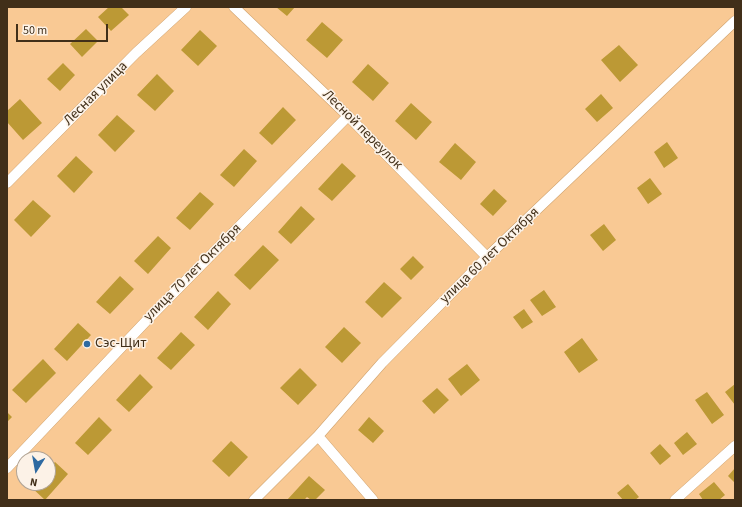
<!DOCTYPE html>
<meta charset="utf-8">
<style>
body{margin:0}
#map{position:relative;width:742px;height:507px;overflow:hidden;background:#f9c994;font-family:"Source Sans 3",sans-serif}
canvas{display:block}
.frame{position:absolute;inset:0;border:8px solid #412f19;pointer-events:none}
.north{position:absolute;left:16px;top:451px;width:40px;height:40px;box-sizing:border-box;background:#fcf2e7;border:1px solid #b1a495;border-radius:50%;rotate:191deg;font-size:11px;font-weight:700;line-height:16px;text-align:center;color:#412f19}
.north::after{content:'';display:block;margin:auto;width:14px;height:18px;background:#2e6aa1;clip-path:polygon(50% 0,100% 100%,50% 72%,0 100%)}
.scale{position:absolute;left:16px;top:24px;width:92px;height:18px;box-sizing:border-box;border:2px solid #412f19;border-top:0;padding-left:5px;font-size:12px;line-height:14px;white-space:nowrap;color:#412f19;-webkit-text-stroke:3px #fcf2e7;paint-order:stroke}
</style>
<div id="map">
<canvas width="742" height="507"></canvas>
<div class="frame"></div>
<div class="north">N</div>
<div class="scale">50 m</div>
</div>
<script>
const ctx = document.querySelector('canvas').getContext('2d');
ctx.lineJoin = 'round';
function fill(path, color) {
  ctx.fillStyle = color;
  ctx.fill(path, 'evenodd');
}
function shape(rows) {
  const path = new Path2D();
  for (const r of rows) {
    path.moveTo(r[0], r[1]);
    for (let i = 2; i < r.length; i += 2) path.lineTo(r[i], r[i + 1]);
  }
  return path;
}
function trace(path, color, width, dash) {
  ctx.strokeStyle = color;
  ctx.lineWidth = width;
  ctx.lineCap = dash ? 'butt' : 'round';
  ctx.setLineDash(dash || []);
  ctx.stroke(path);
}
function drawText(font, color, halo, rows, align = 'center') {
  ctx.font = font + ' "Source Sans 3",sans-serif';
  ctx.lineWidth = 3;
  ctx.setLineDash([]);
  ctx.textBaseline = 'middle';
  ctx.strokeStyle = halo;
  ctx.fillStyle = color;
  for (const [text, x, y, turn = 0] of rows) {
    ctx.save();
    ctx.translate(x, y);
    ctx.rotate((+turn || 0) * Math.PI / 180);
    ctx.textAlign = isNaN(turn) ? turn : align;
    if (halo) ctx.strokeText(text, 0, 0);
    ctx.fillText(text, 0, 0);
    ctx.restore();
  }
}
const building = shape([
 [109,7,121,7,129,15,111,31,98,17],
 [276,7,295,7,287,16],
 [322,22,343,40,327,58,306,40],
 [86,29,98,41,82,57,70,44],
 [200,30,217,46,198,66,181,50],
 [619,45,638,65,620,82,601,60],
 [63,63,75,75,60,91,47,79],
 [368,64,389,83,373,101,352,82],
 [157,74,174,91,155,111,137,95],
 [601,94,613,108,597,122,585,109],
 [20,99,42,123,23,140,7,122,7,111],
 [411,103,432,122,416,140,395,121],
 [283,107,296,120,272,145,259,133],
 [117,115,135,131,115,152,98,135],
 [667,142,678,158,664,168,654,152],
 [455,143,476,162,461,180,439,162],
 [244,149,257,161,234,187,220,175],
 [76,156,93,172,74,193,57,176],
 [342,163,356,176,332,201,318,189],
 [650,178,662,194,648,204,637,188],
 [494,189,507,201,493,216,480,204],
 [200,192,214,204,190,230,176,218],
 [33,200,51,216,31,237,14,220],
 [301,206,315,219,291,244,278,232],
 [604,224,616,240,603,251,590,235],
 [158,236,171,248,148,274,134,261],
 [263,245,279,260,250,290,234,275],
 [413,256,424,267,411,280,400,269],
 [120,276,134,289,110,314,96,302],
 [384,282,402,298,382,318,365,302],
 [544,290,556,307,542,316,530,300],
 [218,291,231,304,208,330,194,317],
 [524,309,533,322,522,329,513,317],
 [78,323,91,335,67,361,54,349],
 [344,327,361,343,342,363,325,347],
 [181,332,195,345,171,370,157,358],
 [582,338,598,360,579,373,564,352],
 [43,359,56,373,26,403,12,390],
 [467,364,480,380,461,396,448,379],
 [300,368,317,385,298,405,280,388],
 [140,374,153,387,129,412,116,400],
 [735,384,735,405,725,392],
 [437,388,449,400,434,414,422,401],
 [707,392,724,415,712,424,695,400],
 [7,412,12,417,7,422],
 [99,417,112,430,88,455,75,443],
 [369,417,384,431,373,443,358,430],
 [687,432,697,444,683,455,674,443],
 [231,441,248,457,229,477,212,461],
 [660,444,671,456,660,465,650,453],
 [55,462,68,474,45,500,31,487,35,483,48,483,48,469],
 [735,468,735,483,728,476],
 [309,476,325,490,315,500,311,500,307,497,304,500,287,500],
 [714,482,725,495,719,500,703,500,699,494],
 [628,484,639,497,635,500,623,500,617,493]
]);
const street = shape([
 [234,7,348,116,487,257],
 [7,183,136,53,186,7],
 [318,436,373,500],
 [7,468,148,319,348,116],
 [254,500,318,436,382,363,487,257,735,21],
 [675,500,735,446]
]);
const markers = [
 [87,344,4,"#2e6aa1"]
];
const streetNames = [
 ["Лесная улица",96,94,-45],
 ["Лесной переулок",362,130,45],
 ["улица 60 лет Октября",490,256,-44],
 ["улица 70 лет Октября",193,273,-45]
];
const poiNames = [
 ["Сэс-Щит",95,344]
];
fill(building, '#bc9935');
trace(street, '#d0a36f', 11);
trace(street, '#fff', 10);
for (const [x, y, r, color] of markers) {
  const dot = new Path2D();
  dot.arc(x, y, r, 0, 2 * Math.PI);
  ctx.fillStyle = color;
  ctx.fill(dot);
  trace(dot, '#fcf2e7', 1.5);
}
drawText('14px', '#412f19', '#fcf2e7', streetNames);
drawText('14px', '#412f19', '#fcf2e7', poiNames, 'left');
</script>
